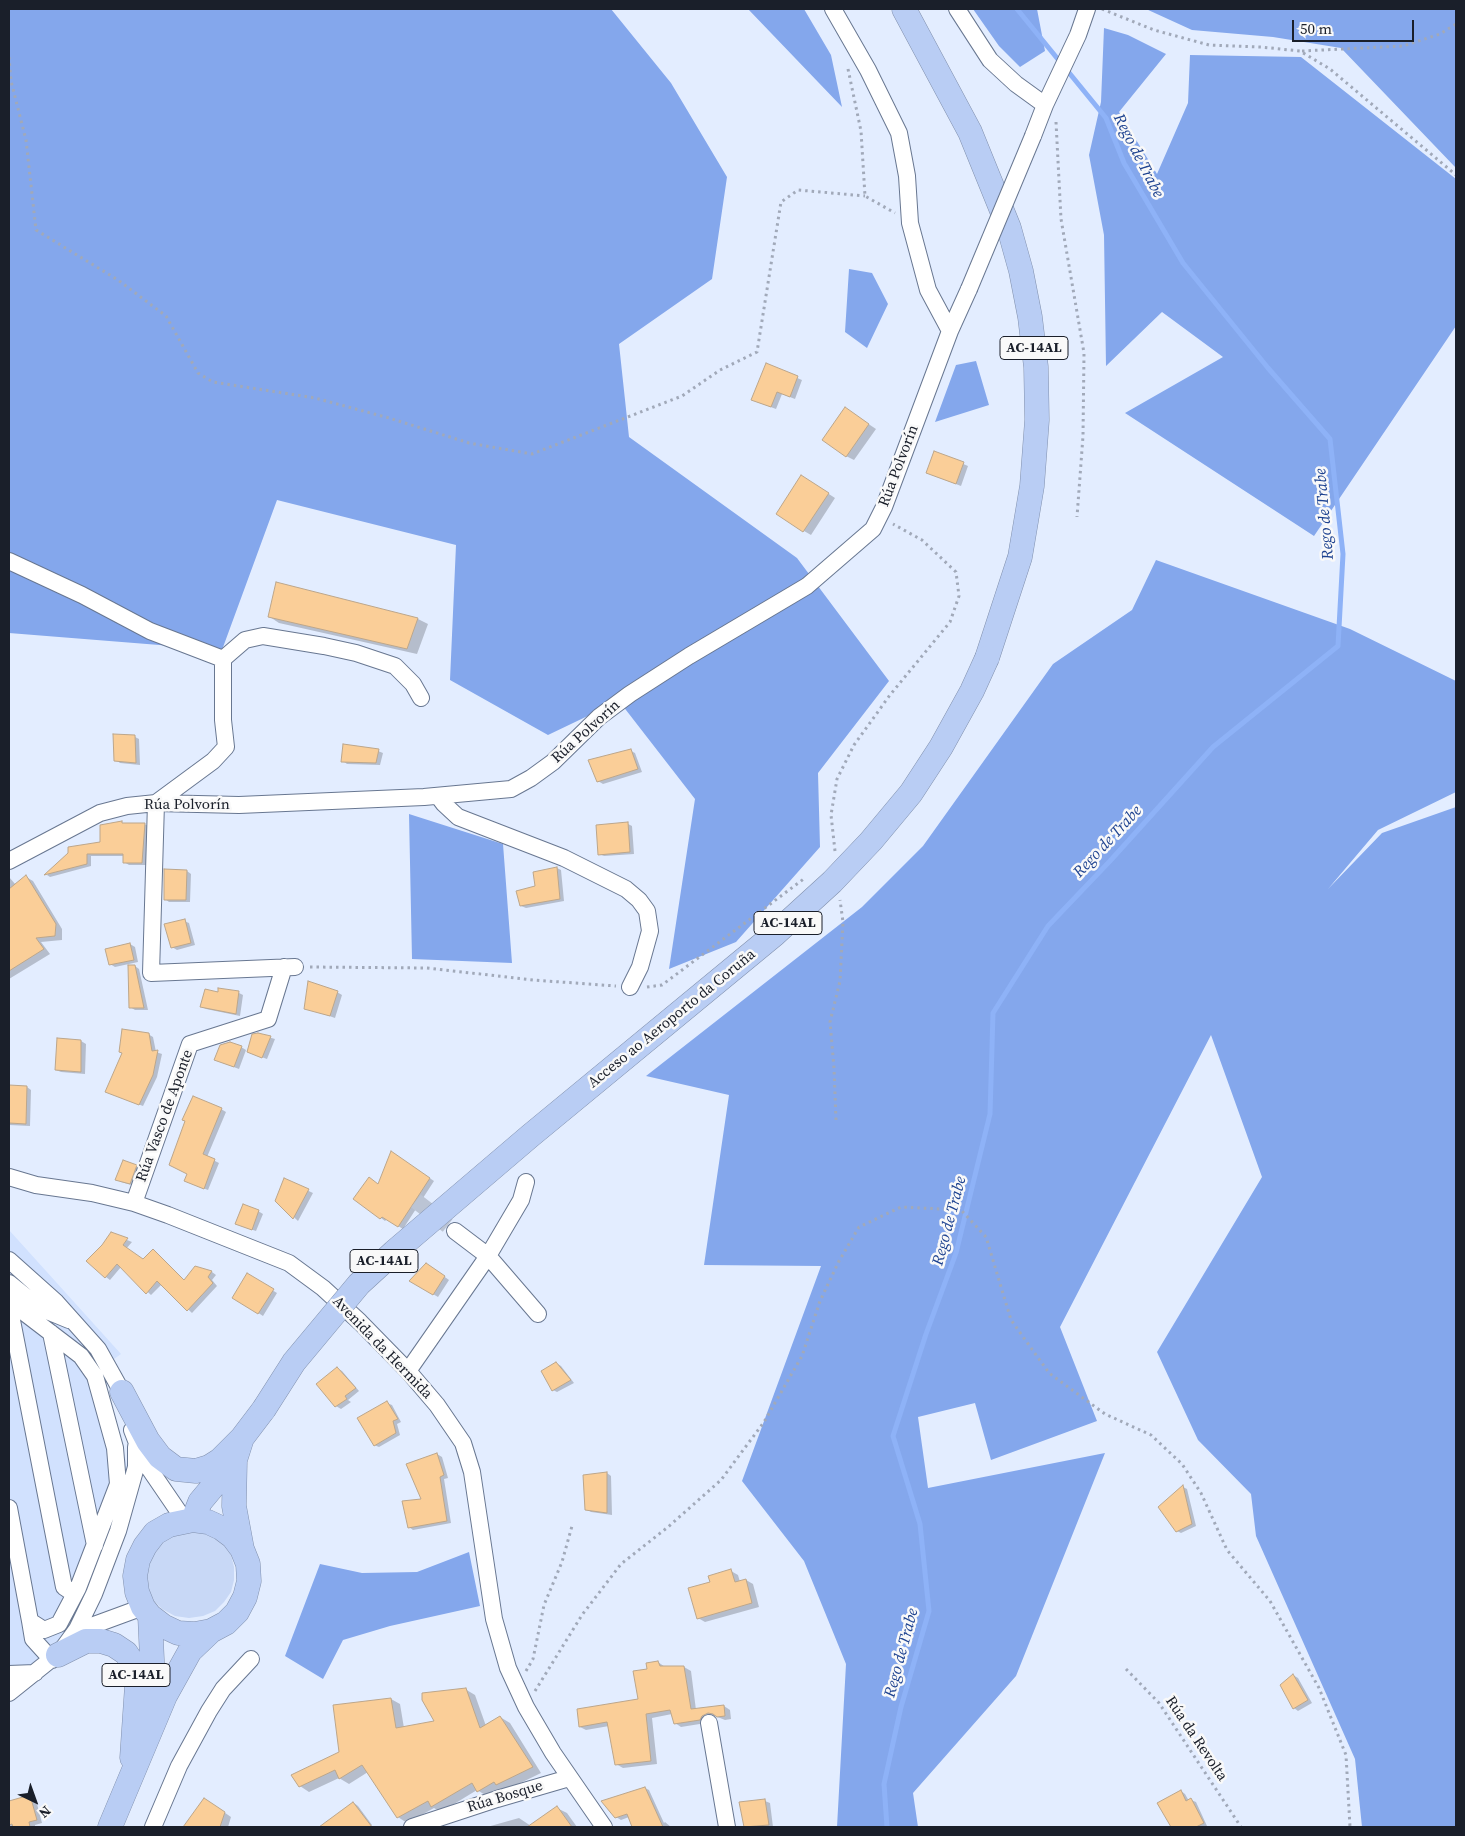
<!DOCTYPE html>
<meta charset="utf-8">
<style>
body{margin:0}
#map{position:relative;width:1465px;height:1836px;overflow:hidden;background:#e3edff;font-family:"Source Serif 4",serif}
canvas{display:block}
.frame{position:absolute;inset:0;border:10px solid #1a1f2a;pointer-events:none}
.north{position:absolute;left:10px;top:1776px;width:50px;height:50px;-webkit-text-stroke:4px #f9f9f9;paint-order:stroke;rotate:138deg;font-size:14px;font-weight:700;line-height:20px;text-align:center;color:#1a1f2a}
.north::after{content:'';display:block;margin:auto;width:18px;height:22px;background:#1a1f2a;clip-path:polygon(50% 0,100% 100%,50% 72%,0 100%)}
.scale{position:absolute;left:1292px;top:20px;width:122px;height:22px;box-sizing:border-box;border:2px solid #1a1f2a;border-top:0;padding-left:6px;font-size:15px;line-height:18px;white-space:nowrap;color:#1a1f2a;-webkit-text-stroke:4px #f9f9f9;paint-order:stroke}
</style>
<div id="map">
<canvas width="1465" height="1836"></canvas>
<div class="frame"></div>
<div class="north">N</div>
<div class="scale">50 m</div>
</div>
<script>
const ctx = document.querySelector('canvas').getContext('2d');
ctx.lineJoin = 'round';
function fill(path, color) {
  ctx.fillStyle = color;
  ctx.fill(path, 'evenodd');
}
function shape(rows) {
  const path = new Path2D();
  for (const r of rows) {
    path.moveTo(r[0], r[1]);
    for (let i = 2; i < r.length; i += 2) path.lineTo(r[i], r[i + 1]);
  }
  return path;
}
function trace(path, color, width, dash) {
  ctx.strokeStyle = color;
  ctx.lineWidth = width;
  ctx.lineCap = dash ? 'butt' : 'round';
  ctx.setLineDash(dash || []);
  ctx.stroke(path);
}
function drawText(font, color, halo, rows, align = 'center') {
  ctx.font = font + ' "Source Serif 4",serif';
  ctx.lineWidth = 5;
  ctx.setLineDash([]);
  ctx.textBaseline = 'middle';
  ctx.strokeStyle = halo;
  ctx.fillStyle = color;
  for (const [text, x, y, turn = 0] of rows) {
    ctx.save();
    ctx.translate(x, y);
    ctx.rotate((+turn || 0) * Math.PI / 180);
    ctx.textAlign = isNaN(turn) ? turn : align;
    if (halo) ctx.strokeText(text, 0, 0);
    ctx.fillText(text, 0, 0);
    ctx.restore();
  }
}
const built = shape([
 [9,1230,121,1354,100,1369,119,1432,129,1475,76,1613,57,1645,9,1681]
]);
const green = shape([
 [204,1530,225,1544,231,1555,234,1567,234,1580,231,1592,224,1602,215,1611,203,1616,189,1618,175,1616,162,1609,152,1599,146,1585,148,1557,166,1535]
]);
const forest = shape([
 [9,9,611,9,671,83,727,177,712,279,619,344,629,437,797,558,889,681,818,773,820,847,736,942,669,969,695,799,619,701,548,735,450,680,456,545,277,500,222,650,9,633],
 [748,9,804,9,831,55,842,107],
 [973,9,1037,9,1045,51,1020,67,999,46],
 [1146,9,1456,9,1456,168,1341,48,1273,37,1192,30],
 [1104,28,1128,35,1166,54,1119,112,1157,174,1188,103,1190,55,1301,57,1456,179,1456,326,1314,536,1125,413,1223,357,1162,312,1106,366,1104,235,1089,155,1101,102],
 [849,269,872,273,888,304,867,348,845,332],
 [976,361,989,405,935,422,956,365],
 [1156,560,1350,629,1456,681,1456,792,1378,830,1328,889,1382,833,1456,807,1456,1827,1362,1827,1355,1759,1256,1536,1251,1494,1198,1440,1157,1352,1262,1177,1211,1035,1060,1327,1097,1421,991,1460,975,1403,918,1417,928,1488,1105,1453,1016,1676,913,1793,918,1827,837,1827,846,1664,804,1561,742,1481,821,1266,704,1265,729,1095,646,1076,862,907,923,846,1053,664,1132,610],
 [409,814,503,844,512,963,412,959],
 [469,1552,480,1606,390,1626,343,1640,323,1679,285,1656,320,1564,362,1573,417,1572]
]);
const shadow = shape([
 [766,365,802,380,795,399,782,394,776,409,757,402],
 [852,413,876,429,854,460,846,456],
 [935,452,968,466,961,486,932,475],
 [809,481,835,498,811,535,804,531],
 [277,584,418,619,428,624,417,654,279,623,270,617],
 [135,737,139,739,140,765,120,763,116,760],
 [378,751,383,753,380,765,347,764,343,761],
 [631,751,635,753,642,772,603,784,598,781],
 [121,823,124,824,144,824,149,826,147,865,129,865,124,862,124,856,91,856,91,866,50,877,47,875,70,854,102,843],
 [628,824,632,826,634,854,604,856,599,854],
 [557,868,561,870,564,901,526,908,521,906,536,887],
 [187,871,191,874,190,902,169,902,165,899],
 [9,877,16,885,26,877,33,881,62,929,62,940,41,942,50,954,9,979],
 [184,921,189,923,195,945,177,950,172,947],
 [130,944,135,947,138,962,115,967,110,964],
 [135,966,139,969,148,1010,135,1010,130,1007],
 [219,990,239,993,243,995,240,1016,206,1009,202,1007,219,994],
 [337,992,342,995,335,1018,306,1008],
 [148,1034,153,1037,156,1052,162,1054,157,1077,143,1106,111,1094],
 [258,1034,275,1039,267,1059,253,1054],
 [58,1039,81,1041,86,1044,85,1074,61,1072,56,1070],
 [241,1047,246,1050,239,1069,220,1062],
 [9,1086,27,1087,31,1090,30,1126,9,1125],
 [221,1109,226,1112,207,1157,219,1163,208,1190,190,1183,186,1121],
 [395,1155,434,1181,403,1229,387,1219,385,1221,381,1218,379,1185],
 [136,1166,141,1169,135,1186,121,1182],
 [285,1180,313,1193,298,1221,277,1201],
 [258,1211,263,1214,256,1231,241,1226],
 [112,1234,132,1242,126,1249,144,1260,153,1250,157,1253,185,1281,196,1268,212,1272,216,1275,212,1280,217,1286,192,1313,162,1284,151,1295,121,1267,110,1280,106,1277,103,1246],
 [431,1267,449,1280,438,1297,411,1281],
 [247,1275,277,1293,263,1316,234,1297],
 [556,1363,561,1366,574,1383,557,1392,553,1390],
 [337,1368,342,1371,359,1391,348,1400,351,1402,341,1409,336,1406],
 [387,1403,392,1405,401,1422,397,1424,400,1435,379,1447,374,1445],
 [437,1454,442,1457,448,1478,444,1479,451,1523,413,1530,409,1527,423,1500],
 [607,1473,611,1476,612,1515,591,1512,586,1509],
 [1183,1487,1187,1489,1196,1526,1181,1533,1177,1531],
 [731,1571,738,1575,740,1582,746,1580,753,1584,759,1607,705,1622,698,1618,711,1583],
 [658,1662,665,1667,684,1667,691,1671,696,1710,724,1706,730,1710,731,1719,725,1720,715,1716,709,1719,706,1723,681,1727,675,1723,672,1714,652,1718,657,1764,623,1768,616,1764,609,1726,586,1730,580,1727,640,1700,649,1670],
 [1293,1675,1298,1678,1312,1703,1298,1711,1294,1708],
 [465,1689,475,1695,486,1726,500,1717,510,1723,541,1773,506,1790,503,1788,487,1796,477,1790,441,1812,434,1808,407,1823,398,1817,368,1772,349,1784,339,1778,309,1792,300,1786,341,1753,391,1699,400,1704,404,1728,435,1722],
 [645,1788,649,1790,664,1823,665,1822,671,1827,633,1827,629,1817,621,1820,616,1817],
 [1181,1791,1185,1794,1189,1801,1191,1800,1196,1802,1207,1826,1173,1827,1159,1803],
 [30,1797,36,1800,42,1823,35,1825,35,1827,9,1827,9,1802],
 [205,1799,231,1817,228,1827,185,1827],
 [765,1801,770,1803,773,1827,745,1826],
 [354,1803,358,1806,372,1825,370,1827,330,1827,327,1823],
 [557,1808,567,1813,577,1827,487,1827,519,1818,531,1826]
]);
const stream = shape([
 [1017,9,1061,63],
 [887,1827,884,1784,901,1707,929,1611,920,1524,893,1436,926,1334,956,1253,990,1114,993,1013,1048,926,1110,861,1213,747,1338,646,1343,554,1330,439,1268,368,1183,263,1124,163,1106,118,1066,69]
]);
const building = shape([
 [766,363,798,376,790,397,777,392,771,407,751,400,766,363],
 [845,407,869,424,846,457,822,440,845,407],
 [934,451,964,462,956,484,926,473,934,451],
 [801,475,829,493,803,532,776,514,801,475],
 [276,582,418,618,407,649,268,617,276,582],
 [113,734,135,735,136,763,114,761,113,734],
 [343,744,379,749,376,763,341,762,343,744],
 [631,749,638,769,597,782,588,760,631,749],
 [122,821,122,823,145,823,142,863,123,863,123,854,87,854,87,864,44,875,68,853,68,847,100,842,100,825,122,821],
 [628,822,630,852,598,855,596,825,628,822],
 [557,867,560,899,520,906,516,891,535,886,533,872,557,867],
 [164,869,187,870,186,900,164,900,164,869],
 [26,875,56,924,55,936,36,938,44,949,9,971,9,889,26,875],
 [185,919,191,943,171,948,164,924,185,919],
 [130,943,134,960,109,965,105,949,130,943],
 [128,965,135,965,144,1008,129,1008,128,965],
 [308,981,338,991,330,1016,304,1009,308,981],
 [218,988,239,991,236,1014,200,1007,205,989,218,992,218,988],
 [122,1029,149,1033,152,1051,158,1050,153,1075,139,1105,105,1092,122,1053,119,1052,122,1029],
 [258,1033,271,1036,262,1058,247,1052,252,1034,258,1033],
 [57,1038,81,1040,81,1072,55,1070,57,1038],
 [230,1042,242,1046,234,1067,214,1060,220,1045,230,1042],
 [9,1085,27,1086,26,1124,9,1123,9,1085],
 [193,1096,222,1108,203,1154,215,1159,204,1189,184,1181,187,1174,169,1165,185,1121,182,1120,193,1096],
 [391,1151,430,1178,398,1227,382,1217,380,1219,353,1199,369,1177,378,1184,391,1151],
 [123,1160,137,1165,130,1184,115,1180,123,1160],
 [284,1178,309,1189,293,1219,275,1201,284,1178],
 [243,1204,259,1210,252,1230,235,1224,243,1204],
 [111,1232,128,1238,123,1245,143,1259,153,1249,184,1280,195,1266,212,1271,208,1277,213,1283,187,1311,157,1281,146,1294,117,1264,105,1278,86,1261,102,1245,111,1232],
 [426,1263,445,1276,433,1295,409,1281,426,1263],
 [247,1273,274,1289,258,1314,232,1298,247,1273],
 [556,1362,571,1380,552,1391,541,1371,556,1362],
 [337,1367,356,1388,345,1396,347,1399,335,1407,316,1384,337,1367],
 [387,1401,398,1419,393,1421,396,1433,374,1446,357,1418,387,1401],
 [437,1453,444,1475,440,1477,447,1521,408,1528,402,1501,421,1499,406,1464,437,1453],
 [607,1472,607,1513,585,1510,583,1475,607,1472],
 [1183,1485,1192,1524,1176,1532,1158,1507,1183,1485],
 [731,1569,735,1582,746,1579,752,1603,697,1619,688,1588,710,1582,708,1576,731,1569],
 [658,1661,660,1666,684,1666,691,1709,724,1705,725,1716,717,1717,713,1714,708,1713,702,1716,700,1720,674,1724,670,1710,646,1714,651,1761,615,1765,607,1722,579,1727,577,1709,638,1699,633,1671,647,1669,646,1663,658,1661],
 [1293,1674,1308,1700,1293,1709,1280,1685,1293,1674],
 [466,1688,480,1728,500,1716,533,1767,496,1785,494,1782,477,1792,472,1783,431,1807,428,1801,397,1818,362,1765,339,1779,335,1770,299,1787,291,1775,339,1752,333,1705,391,1698,396,1728,434,1721,422,1700,422,1693,466,1688],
 [645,1787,663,1827,632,1827,627,1814,615,1818,601,1801,645,1787],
 [1181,1790,1186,1801,1191,1798,1204,1823,1196,1827,1171,1827,1157,1803,1181,1790],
 [30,1795,37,1820,29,1822,30,1827,13,1827,12,1824,9,1825,9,1801,30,1795],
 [204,1798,225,1812,220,1827,183,1827,204,1798],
 [765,1799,769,1825,744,1827,739,1802,765,1799],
 [353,1802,372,1827,319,1827,353,1802],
 [557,1806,572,1827,527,1827,557,1806]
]);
const minorTunnel = shape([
 [416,1201,455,1231]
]);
const path = shape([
 [1102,9,1154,30,1209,45,1261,47,1300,51,1330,69,1456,175],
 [1302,51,1403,46,1440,34,1456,24],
 [9,57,11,81,26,140,36,230,118,280,166,316,198,373,213,382,315,398,389,418,469,443,532,454,682,396,720,370,757,352,781,202,798,190,865,196],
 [848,69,861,131,865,196,895,213],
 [1056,122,1061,219,1084,353,1083,436,1077,517],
 [835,851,831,815,837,779,854,745,890,695,950,622,959,596,956,572,922,540,893,524],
 [310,967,427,968,533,980,616,986],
 [647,987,662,985,805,878],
 [836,1120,834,1068,830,1022,840,981,843,922,840,900],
 [1126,1669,1159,1703,1241,1827],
 [526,1671,533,1659,544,1605,562,1562,572,1526],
 [535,1691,582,1615,621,1564,668,1527,721,1480,764,1422,802,1356,820,1301,839,1261,859,1227,901,1207,961,1210,986,1237,1011,1320,1049,1373,1105,1414,1151,1435,1182,1464,1201,1493,1227,1550,1270,1601,1319,1688,1346,1755,1350,1827]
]);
const minor = shape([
 [833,9,868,70,899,133,907,176,910,223,928,290,950,331],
 [957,9,990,60,1016,84,1045,105],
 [1033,136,1045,105,1078,35,1087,9],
 [9,561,82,595,150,631,223,659],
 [438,796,444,804,458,817,564,858,626,889,639,900,647,911,650,931,640,967,630,987],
 [9,861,100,813,127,806,156,803,239,805,424,797,511,789,531,778,553,762,599,717,630,694,689,656,807,586,873,529,884,507,950,331,969,289],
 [295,967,151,973,156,803,213,761,226,747,223,720,223,659,245,640,263,636,324,646,356,653,395,666,413,684,421,698],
 [9,1177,36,1185,92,1193,134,1203,168,1215,289,1263,323,1288,360,1322,408,1371,437,1405,463,1443,472,1472,494,1619,508,1668,526,1707,553,1753,604,1827],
 [134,1203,190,1044,268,1019,284,967],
 [455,1231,488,1256,538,1314],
 [9,1260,56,1302,98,1349,122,1392,124,1401],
 [9,1283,40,1308,69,1320],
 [9,1301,81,1356,95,1376,115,1448,118,1484,78,1588,59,1624,44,1630,30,1621,9,1508],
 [9,1305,64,1587,70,1591,78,1588],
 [51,1333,95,1545],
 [408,1371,488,1256,521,1200,526,1182],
 [132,1430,144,1461,185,1521],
 [30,1621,33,1639,52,1660],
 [61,1651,77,1629,94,1594,118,1531,136,1467,136,1447],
 [9,1674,35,1673],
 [9,1693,94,1625,143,1607],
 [709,1723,727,1827],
 [153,1827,179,1766,209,1711,223,1689,251,1659],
 [412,1827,497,1799,569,1778]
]);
const highway = shape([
 [904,9,970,132,1009,228,1021,271,1030,317,1036,367,1037,420,1032,486,1020,557,987,658],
 [122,1392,148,1441,160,1457,176,1469,196,1471,209,1467,220,1460,242,1438],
 [193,1520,200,1502,235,1460],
 [242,1549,234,1506,235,1460,242,1438,264,1409],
 [58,1655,86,1641,101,1641,114,1645,126,1653,134,1665,137,1685,132,1758],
 [147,1709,153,1681,150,1616],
 [110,1827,165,1696,190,1651,211,1631,226,1623,237,1612,245,1597,249,1581,248,1564,242,1549,233,1537,221,1528,208,1522,193,1520,169,1525,155,1533,145,1546,138,1560,135,1576,137,1592,143,1607,150,1616,163,1626,178,1633,195,1634,211,1631]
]);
const minorBridge = shape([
 [969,289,1033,136]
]);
const highwayBridge = shape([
 [264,1409,294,1362,359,1284,394,1252,530,1136,775,934,832,882,871,841,911,793,941,747,972,691,987,658]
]);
const shields = [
 [1034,348,68],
 [788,923,68],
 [384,1261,68],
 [136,1675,68]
];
const shieldNames = [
 ["AC-14AL",1034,348],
 ["AC-14AL",788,923],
 ["AC-14AL",384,1261],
 ["AC-14AL",136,1675]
];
const streetNames = [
 ["Rúa Polvorín",899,466,-69],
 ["Rúa Polvorín",586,732,-42],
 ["Rúa Polvorín",187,805],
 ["Acceso ao Aeroporto da Coruña",672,1019,-39],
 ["Rúa Vasco de Aponte",165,1116,-70],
 ["Avenida da Hermida",382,1348,46],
 ["Rúa da Revolta",1196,1739,56],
 ["Rúa Bosque",505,1797,-17]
];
const waterNames = [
 ["Rego de Trabe",1138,156,63],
 ["Rego de Trabe",1325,514,-95],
 ["Rego de Trabe",1108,842,-47],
 ["Rego de Trabe",950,1221,-75],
 ["Rego de Trabe",902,1653,-75]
];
fill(built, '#d1e1fe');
fill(green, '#c8d8f6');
fill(forest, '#84a7ec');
fill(shadow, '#0003');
trace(stream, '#8eb2f7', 5);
fill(building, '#face98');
trace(building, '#bca68b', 1);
trace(minorTunnel, '#bbc4d4', 16, [16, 8]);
trace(minor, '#687791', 18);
trace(highway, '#8190ad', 25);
trace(path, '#a1a9b9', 3, [2.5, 4]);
trace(minor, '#fff', 16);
trace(highway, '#b9cdf4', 24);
trace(minorBridge, '#687791', 18, []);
trace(highwayBridge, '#8190ad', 25, []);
trace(minorBridge, '#fff', 16);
trace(highwayBridge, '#b9cdf4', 24);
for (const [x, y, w] of shields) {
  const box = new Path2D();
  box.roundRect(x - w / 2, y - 11.5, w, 23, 4);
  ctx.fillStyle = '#f9f9f9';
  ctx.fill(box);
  trace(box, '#1a1f2a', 1);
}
drawText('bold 14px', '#1a1f2a', null, shieldNames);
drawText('15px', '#1a1f2a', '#f9f9f9', streetNames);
drawText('italic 16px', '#1d4290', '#f9f9f9', waterNames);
</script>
